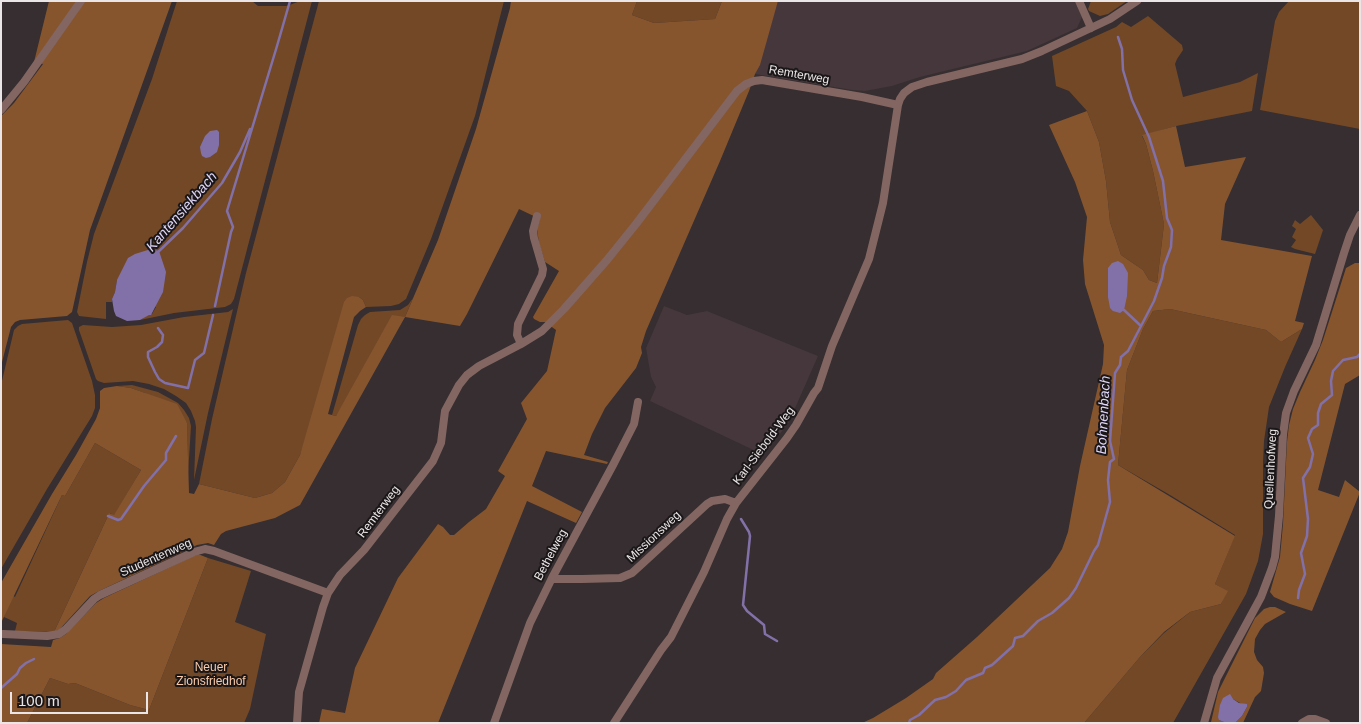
<!DOCTYPE html>
<style>
body{margin:0}
#map{position:relative;width:1361px;height:724px;overflow:hidden;background:#362e30;font-family:Arial,sans-serif}
canvas{display:block}
.frame{position:absolute;inset:0;border:2px solid #eae5e6;pointer-events:none}
.scale{position:absolute;left:10px;top:692px;width:138px;height:22px;box-sizing:border-box;border:2px solid #eae5e6;border-top:0;padding-left:6px;font-size:15px;line-height:18px;white-space:nowrap;color:#eae5e6;-webkit-text-stroke:4px #1b1718;paint-order:stroke}
</style>
<div id="map">
<canvas width="1361" height="724"></canvas>
<div class="frame"></div>
<div class="scale">100 m</div>
</div>
<script>
const ctx = document.querySelector('canvas').getContext('2d');
ctx.lineJoin = 'round';
function fill(path, color) {
  ctx.fillStyle = color;
  ctx.fill(path, 'evenodd');
}
function shape(rows) {
  const path = new Path2D();
  for (const r of rows) {
    path.moveTo(r[0], r[1]);
    for (let i = 2; i < r.length; i += 2) path.lineTo(r[i], r[i + 1]);
  }
  return path;
}
function trace(path, color, width, dash) {
  ctx.strokeStyle = color;
  ctx.lineWidth = width;
  ctx.lineCap = dash ? 'butt' : 'round';
  ctx.setLineDash(dash || []);
  ctx.stroke(path);
}
function drawText(font, color, halo, rows, align = 'center') {
  ctx.font = font + ' Arial,sans-serif';
  ctx.lineWidth = 4;
  ctx.setLineDash([]);
  ctx.textBaseline = 'middle';
  ctx.strokeStyle = halo;
  ctx.fillStyle = color;
  for (const [text, x, y, turn = 0] of rows) {
    ctx.save();
    ctx.translate(x, y);
    ctx.rotate((+turn || 0) * Math.PI / 180);
    ctx.textAlign = isNaN(turn) ? turn : align;
    if (halo) ctx.strokeText(text, 0, 0);
    ctx.fillText(text, 0, 0);
    ctx.restore();
  }
}
const built = shape([
 [778,1,1075,1,1082,17,1077,28,1027,51,920,77,892,86,865,91,852,90,755,74],
 [664,306,687,315,707,311,818,356,789,422,764,455,650,401,656,387,651,377,646,348]
]);
const green = shape([
 [177,1,252,1,258,6,287,6,300,1,312,1,234,299,231,304,225,307,174,313,140,320,149,314,152,314,156,307,117,280,115,292,112,299,112,302,106,302,106,319,79,316,77,312,87,262,94,234,152,79],
 [319,1,504,1,475,116,431,239,406,299,399,304,391,306,366,307,363,300,359,297,300,455,285,482,272,493,255,498,199,484,212,419,246,273],
 [637,1,722,1,715,19,654,23,632,15],
 [1091,1,1127,1,1108,14,1100,16,1089,11,1088,9],
 [1289,1,1360,1,1360,129,1260,110,1275,21,1279,12],
 [1148,16,1182,45,1183,50,1177,59,1175,64,1183,97,1240,82,1258,73,1252,111,1176,126,1142,136,1146,144,1153,171,1164,224,1157,283,1149,280,1143,270,1121,255,1110,222,1106,181,1099,142,1087,111,1069,91,1056,86,1052,56,1116,27,1122,22,1131,27],
 [1311,215,1323,230,1315,254,1295,249,1291,247,1296,240,1292,237,1296,229,1292,226,1295,220,1300,224],
 [413,298,405,317,336,416,332,415,358,325,361,319,365,315,370,312,400,310,408,305],
 [233,309,208,413,194,480,196,427,195,421,191,411,186,403,176,396,164,389,149,384,133,381,104,383,98,381,96,379,79,330,79,327,83,325,112,327,141,325,184,317,228,312],
 [1170,309,1266,330,1281,342,1302,329,1285,367,1269,407,1264,441,1263,463,1263,534,1258,561,1246,594,1173,723,1084,723,1140,657,1164,633,1190,612,1221,604,1227,591,1215,584,1235,535,1170,495,1118,465,1127,370,1143,329,1153,311],
 [68,320,72,323,92,381,95,395,95,408,92,416,47,489,1,569,1,385,14,330,18,326,22,324],
 [132,385,158,392,178,403,184,410,189,418,191,426,188,475,187,423,145,393,131,388,117,386],
 [95,443,141,470,114,516,110,513,108,516,54,632,15,631,17,623,4,617,8,593,15,597,62,495,65,496],
 [208,558,251,571,235,622,266,634,250,709,244,723,27,723,50,678,68,684,75,683,130,705,149,710]
]);
const forest = shape([
 [49,1,172,1,90,230,72,312,67,316,20,320,15,322,11,327,1,366,1,116,14,103,43,64,34,62],
 [511,1,637,1,632,15,654,23,715,19,722,1,778,1,760,65,755,74,749,91,720,161,646,331,641,347,642,353,636,368,605,408,592,434,584,455,608,462,607,464,546,451,532,486,582,512,576,523,527,501,438,723,319,723,322,709,345,713,355,668,398,578,438,524,443,527,450,535,454,535,469,522,486,509,505,476,498,471,527,419,521,403,547,371,556,330,545,322,540,322,534,319,533,317,559,271,545,262,539,243,537,229,540,219,519,209,467,314,460,326,405,317,300,505,275,518,226,531,221,534,214,545,208,543,197,545,99,591,90,596,59,630,54,632,108,516,109,513,114,515,141,470,95,443,65,496,62,495,1,623,1,583,52,494,76,455,96,419,100,408,100,391,104,388,117,386,131,388,177,404,187,423,189,493,194,494,199,484,255,498,272,493,285,482,300,455,344,302,347,298,352,296,359,297,363,300,366,307,360,311,354,317,328,414,336,416,392,315,405,317,438,240,476,129,510,8],
 [1087,111,1099,142,1106,181,1110,222,1121,255,1143,270,1149,280,1157,283,1164,224,1153,171,1146,144,1142,135,1176,126,1185,167,1246,157,1225,204,1221,240,1312,256,1295,321,1304,323,1302,329,1281,342,1266,330,1170,309,1153,311,1143,329,1127,370,1118,465,1235,536,1215,584,1228,591,1221,604,1190,612,1164,632,1140,657,1084,723,862,723,873,718,906,698,933,679,936,673,977,637,1050,568,1062,549,1068,532,1080,466,1103,364,1104,345,1085,284,1083,260,1087,217,1075,182,1049,125],
 [1355,263,1360,263,1360,375,1345,384,1318,490,1339,497,1345,480,1360,492,1312,611,1290,604,1274,597,1270,592,1280,557,1283,524,1287,442,1289,425,1293,409,1300,392,1315,360,1323,340,1346,268],
 [198,554,208,558,149,710,130,705,75,683,68,684,50,678,27,723,1,723,1,644,51,647,53,640,60,638,66,634,96,603,104,598],
 [1270,607,1275,607,1286,612,1265,624,1260,630,1255,639,1254,652,1257,660,1263,667,1264,673,1261,691,1255,697,1243,723,1235,723,1242,716,1247,707,1233,699,1219,720,1228,723,1211,722,1218,692,1255,618,1264,609]
]);
const water = shape([
 [217,130,219,132,219,145,217,152,210,157,206,158,202,156,201,153,200,147,205,136,210,131],
 [151,249,159,251,166,272,163,292,151,315,149,315,140,320,127,321,116,316,114,311,112,299,115,292,117,280,128,258,135,254],
 [1118,261,1123,264,1128,273,1127,296,1124,310,1120,313,1113,311,1110,308,1108,297,1108,268,1112,263],
 [1230,694,1233,699,1239,703,1247,704,1247,707,1242,716,1235,723,1224,722,1219,720,1218,717,1220,705,1223,698]
]);
const stream = shape([
 [157,253,183,228,222,183,240,152,250,129],
 [215,306,231,232,233,227,227,211,277,46,290,1],
 [1124,310,1141,326],
 [158,328,163,335,162,342,157,347,148,352,148,357,155,372,159,379,165,383,188,388,195,360,204,353,213,315],
 [108,516,118,520,121,519,144,486,166,460,166,453,176,436],
 [741,519,749,532,750,536,743,605,747,611,764,625,765,634,777,641],
 [1298,598,1299,590,1305,574,1301,553,1307,536,1308,519,1303,478,1310,467,1313,454,1308,438,1312,429,1318,425,1318,413,1321,404,1332,395,1331,381,1333,371,1343,360,1357,357,1360,354],
 [1,688,17,674,20,668,26,663,34,659],
 [909,723,910,720,919,715,935,700,946,697,956,691,966,680,983,673,985,668,992,665,1013,646,1015,638,1023,636,1038,621,1052,613,1069,598,1076,588,1094,551,1098,545,1110,502,1108,480,1110,462,1114,459,1110,441,1115,373,1120,365,1121,357,1128,351,1154,301,1162,278,1164,266,1171,247,1172,230,1167,218,1163,181,1149,137,1132,100,1123,70,1122,49,1118,37]
]);
const minor = shape([
 [1079,1,1091,28],
 [1,110,24,82,81,1],
 [521,344,517,335,518,324,542,275,543,269,534,238,533,231,537,216],
 [552,578,556,579,582,579,620,578,632,573,643,563,707,504,712,501,725,499,736,503],
 [3,634,47,636,59,634,66,629,94,599,100,595,194,552,205,549,214,551,328,593],
 [297,723,299,692,323,607,328,593,340,575,364,550,433,461,441,443,445,411,459,385,467,375,479,366,521,344,542,331,564,309,607,260,636,224,737,91,746,84,754,81,762,80,862,97,898,105],
 [494,723,530,623,552,578,613,465,634,424,638,402],
 [614,723,661,650,671,637,704,572,727,519,736,503,787,438,796,425,814,393,818,388,832,346,869,259,883,203,898,105,900,99,904,93,912,87,927,82,1022,59,1042,51,1110,19,1137,1],
 [1204,723,1217,678,1261,597,1272,568,1275,557,1279,516,1283,435,1286,413,1294,391,1316,345,1344,253,1350,235,1360,215],
 [1302,723,1309,719,1315,719,1326,723]
]);
const streetNames = [
 ["Remterweg",799,75,10],
 ["Karl-Siebold-Weg",764,446,-53],
 ["Quellenhofweg",1271,469,-87],
 ["Remterweg",379,512,-53],
 ["Missionsweg",654,537,-43],
 ["Bethelweg",551,555,-62],
 ["Studentenweg",156,558,-24]
];
const parkNames = [
 ["Neuer",211,668],
 ["Zionsfriedhof",211,682]
];
const waterNames = [
 ["Kantensiekbach",182,212,-49],
 ["Bohnenbach",1104,415,-87]
];
fill(built, '#45373b');
fill(green, '#734826');
fill(forest, '#86552e');
fill(water, '#8271a8');
trace(stream, '#8271a8', 2.5);
trace(minor, '#836662', 8);
drawText('12px', '#eae5e6', '#1b1718', streetNames);
drawText('12px', '#f9cbaa', '#1b1718', parkNames);
drawText('italic 14px', '#dfd6f7', '#1b1718', waterNames);
</script>
